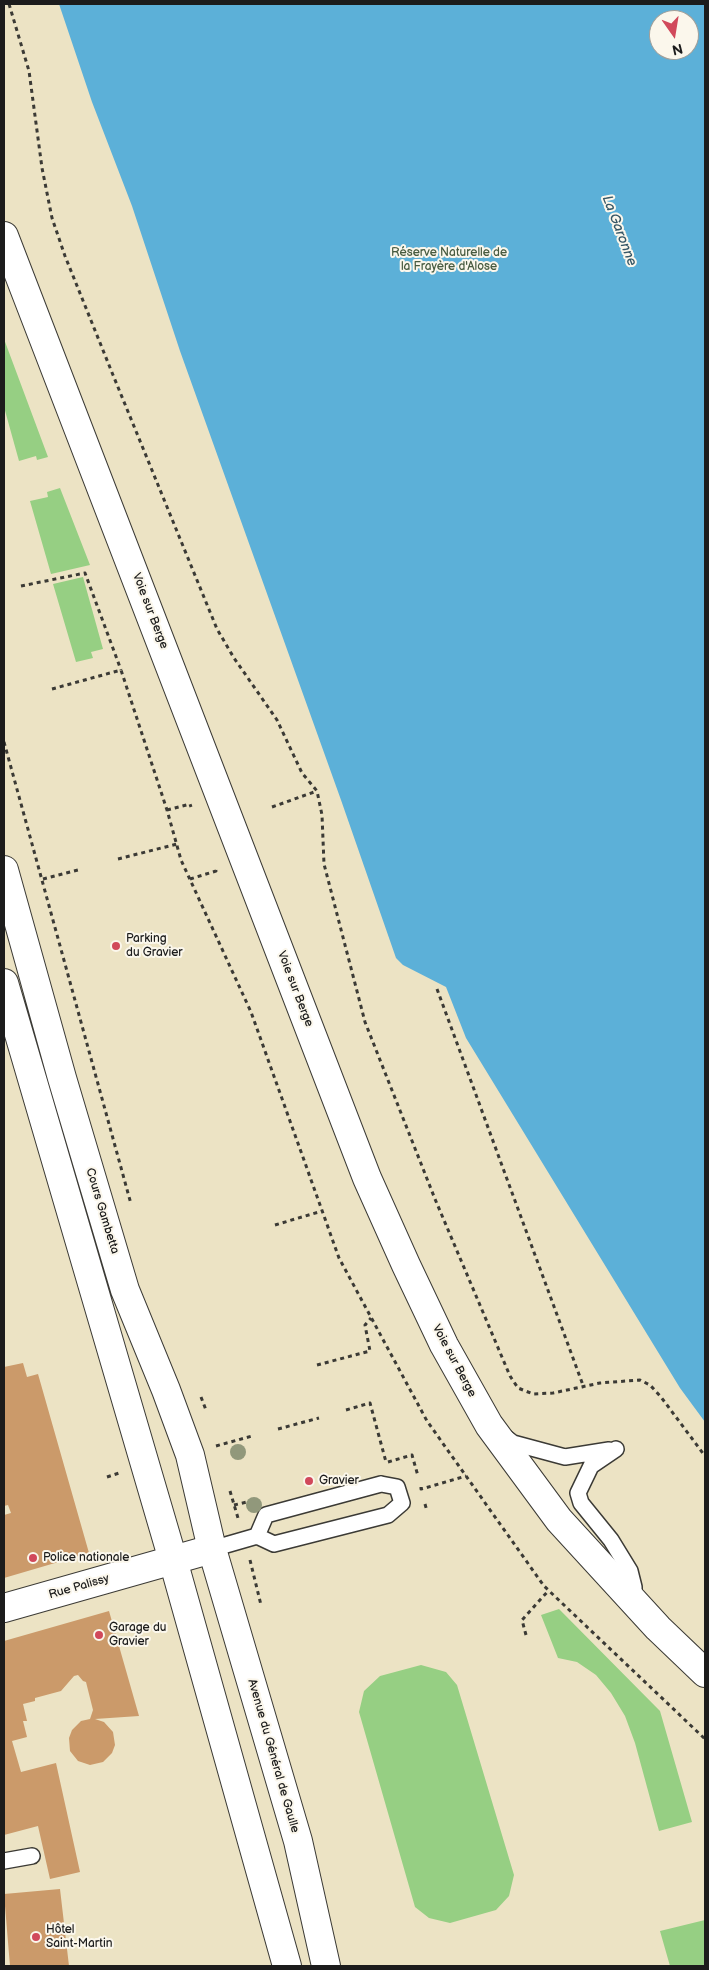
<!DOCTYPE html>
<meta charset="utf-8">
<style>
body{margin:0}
#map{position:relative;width:709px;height:1970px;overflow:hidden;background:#ece3c4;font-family:"Balsamiq Sans",sans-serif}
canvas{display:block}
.frame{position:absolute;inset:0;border:5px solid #1c1c1c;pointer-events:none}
.north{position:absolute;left:649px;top:10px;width:50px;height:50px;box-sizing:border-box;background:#fbf7ec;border:1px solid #a29f99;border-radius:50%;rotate:167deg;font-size:14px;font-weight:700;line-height:20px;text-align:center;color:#1c1c1c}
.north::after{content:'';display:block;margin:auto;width:18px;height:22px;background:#d1495b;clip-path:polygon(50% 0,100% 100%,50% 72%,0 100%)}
</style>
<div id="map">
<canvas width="709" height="1970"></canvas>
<div class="frame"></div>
<div class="north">N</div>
</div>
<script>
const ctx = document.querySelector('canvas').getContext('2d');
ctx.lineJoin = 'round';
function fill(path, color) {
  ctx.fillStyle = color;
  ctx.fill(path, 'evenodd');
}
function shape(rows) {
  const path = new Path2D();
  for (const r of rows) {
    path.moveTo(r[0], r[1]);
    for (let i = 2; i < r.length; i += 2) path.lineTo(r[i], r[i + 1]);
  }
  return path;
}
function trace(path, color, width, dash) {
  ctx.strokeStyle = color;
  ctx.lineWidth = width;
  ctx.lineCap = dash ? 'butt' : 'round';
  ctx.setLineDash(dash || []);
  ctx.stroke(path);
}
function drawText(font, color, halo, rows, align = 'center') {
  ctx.font = font + ' "Balsamiq Sans",sans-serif';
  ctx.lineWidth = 4;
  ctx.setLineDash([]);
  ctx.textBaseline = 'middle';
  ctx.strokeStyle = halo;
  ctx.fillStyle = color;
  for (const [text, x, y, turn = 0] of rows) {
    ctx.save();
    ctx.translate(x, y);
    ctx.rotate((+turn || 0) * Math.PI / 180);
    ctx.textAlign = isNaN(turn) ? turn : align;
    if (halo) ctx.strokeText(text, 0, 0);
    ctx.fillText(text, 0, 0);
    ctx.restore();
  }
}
const green = shape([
 [4,339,48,457,37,460,36,456,19,461,4,407],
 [60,488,90,565,51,574,30,501,48,497,47,492],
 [83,577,103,649,91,652,93,658,76,662,53,584],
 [559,1609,660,1711,692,1822,659,1831,635,1743,625,1716,611,1693,596,1675,577,1662,558,1658,541,1615],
 [421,1665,446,1672,457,1685,514,1875,509,1896,496,1910,450,1923,429,1918,415,1907,359,1712,364,1691,380,1676],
 [705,1920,705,1966,670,1966,660,1931]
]);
const water = shape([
 [59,4,705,4,705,1422,680,1388,466,1038,446,987,403,965,396,958,341,800,180,351,132,206,92,102],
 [659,20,689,20,689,50,659,50]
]);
const building = shape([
 [23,1363,27,1377,38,1374,89,1553,4,1578,4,1515,11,1513,8,1505,4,1506,4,1367],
 [109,1611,139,1716,95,1719,104,1722,113,1732,115,1745,112,1753,103,1762,90,1765,78,1761,70,1751,69,1738,72,1730,81,1721,90,1719,93,1710,86,1682,83,1681,78,1675,74,1676,61,1691,35,1698,35,1701,23,1704,27,1721,23,1721,27,1737,12,1741,21,1772,56,1763,80,1872,50,1879,38,1826,4,1835,4,1641],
 [60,1889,69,1966,10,1966,4,1894]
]);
const path = shape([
 [9,4,29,71,42,168,52,218,65,256,113,375,217,629,234,658,277,720,302,773,317,791,322,815,324,864,365,1022,435,1199,510,1376,518,1388,533,1394,553,1393,600,1383,640,1380,650,1385,661,1397,705,1456],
 [21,586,85,573,121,670],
 [52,689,121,670,167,810,181,860,251,1012,339,1258,427,1421,544,1586,705,1739],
 [4,742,131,1204],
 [272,807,317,791],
 [167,810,190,804,191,807],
 [118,859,177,844],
 [43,879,78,870],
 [190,879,216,871,215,868],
 [437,989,584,1388],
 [275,1225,322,1211],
 [317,1365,370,1351,365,1325,371,1318],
 [201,1397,206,1410],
 [346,1410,370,1403,386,1462],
 [278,1429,319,1418],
 [216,1446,252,1436],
 [388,1462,412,1455,418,1476],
 [107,1477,119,1473],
 [421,1487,421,1489,425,1488,466,1476],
 [230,1491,238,1518],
 [425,1504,427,1511],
 [234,1505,247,1502],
 [250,1560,261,1605],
 [526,1635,522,1620,549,1590]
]);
const lane = shape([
 [504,1436,513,1443,565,1457,609,1450],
 [616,1449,591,1466,578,1493,581,1503,611,1540,630,1571,634,1587,634,1600],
 [381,1484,397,1487,402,1503,388,1515,274,1544,257,1536,266,1515,381,1484],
 [212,1549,257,1536],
 [4,1861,32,1856]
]);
const street = shape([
 [4,1608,212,1549]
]);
const secondary = shape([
 [4,870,62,1078,125,1290,166,1390,190,1455,212,1549,298,1841,326,1966],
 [4,983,173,1560,287,1966]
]);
const primary = shape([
 [4,236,367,1178,406,1265,444,1345,489,1425,559,1520,658,1628,705,1673]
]);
const trees = [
 [238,1452],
 [254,1505]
];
const markers = [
 [116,946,5,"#d1495b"],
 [309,1481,5,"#d1495b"],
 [33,1558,5,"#d1495b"],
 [99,1635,5,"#d1495b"],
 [36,1937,5,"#d1495b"]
];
const parkNames = [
 ["Réserve Naturelle de",449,253],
 ["la Frayère d'Alose",449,267]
];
const streetNames = [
 ["Voie sur Berge",150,611,69],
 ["Voie sur Berge",295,989,69],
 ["Cours Gambetta",102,1211,73],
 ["Voie sur Berge",454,1361,62],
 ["Rue Palissy",79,1587,-16],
 ["Avenue du Général de Gaulle",273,1756,74]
];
const poiNames = [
 ["Parking",126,939],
 ["du Gravier",126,953],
 ["Gravier",319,1481],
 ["Police nationale",43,1558],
 ["Garage du",109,1628],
 ["Gravier",109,1642],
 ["Hôtel",46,1930],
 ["Saint-Martin",46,1944]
];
const waterNames = [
 ["La Garonne",619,231,69]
];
fill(green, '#96cf83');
fill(water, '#5cb0d8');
fill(building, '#cb9a6a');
trace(lane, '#3b3a35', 18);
trace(street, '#3b3a35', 30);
trace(secondary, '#3b3a35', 30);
trace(primary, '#3b3a35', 30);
trace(path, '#3b3a35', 3, [4, 4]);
trace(lane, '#fff', 15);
trace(street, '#fff', 28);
trace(secondary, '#fff', 28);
trace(primary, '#fff', 28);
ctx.fillStyle = '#91987b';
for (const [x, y] of trees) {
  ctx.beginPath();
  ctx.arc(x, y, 8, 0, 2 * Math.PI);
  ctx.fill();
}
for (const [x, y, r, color] of markers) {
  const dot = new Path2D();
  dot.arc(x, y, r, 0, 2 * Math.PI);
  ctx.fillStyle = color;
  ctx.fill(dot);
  trace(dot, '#fbf7ec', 2);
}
drawText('12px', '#475b40', '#fbf7ec', parkNames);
drawText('12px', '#1c1c1c', '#fbf7ec', streetNames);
drawText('12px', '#1c1c1c', '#fbf7ec', poiNames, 'left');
drawText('italic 14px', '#365767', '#fbf7ec', waterNames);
</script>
